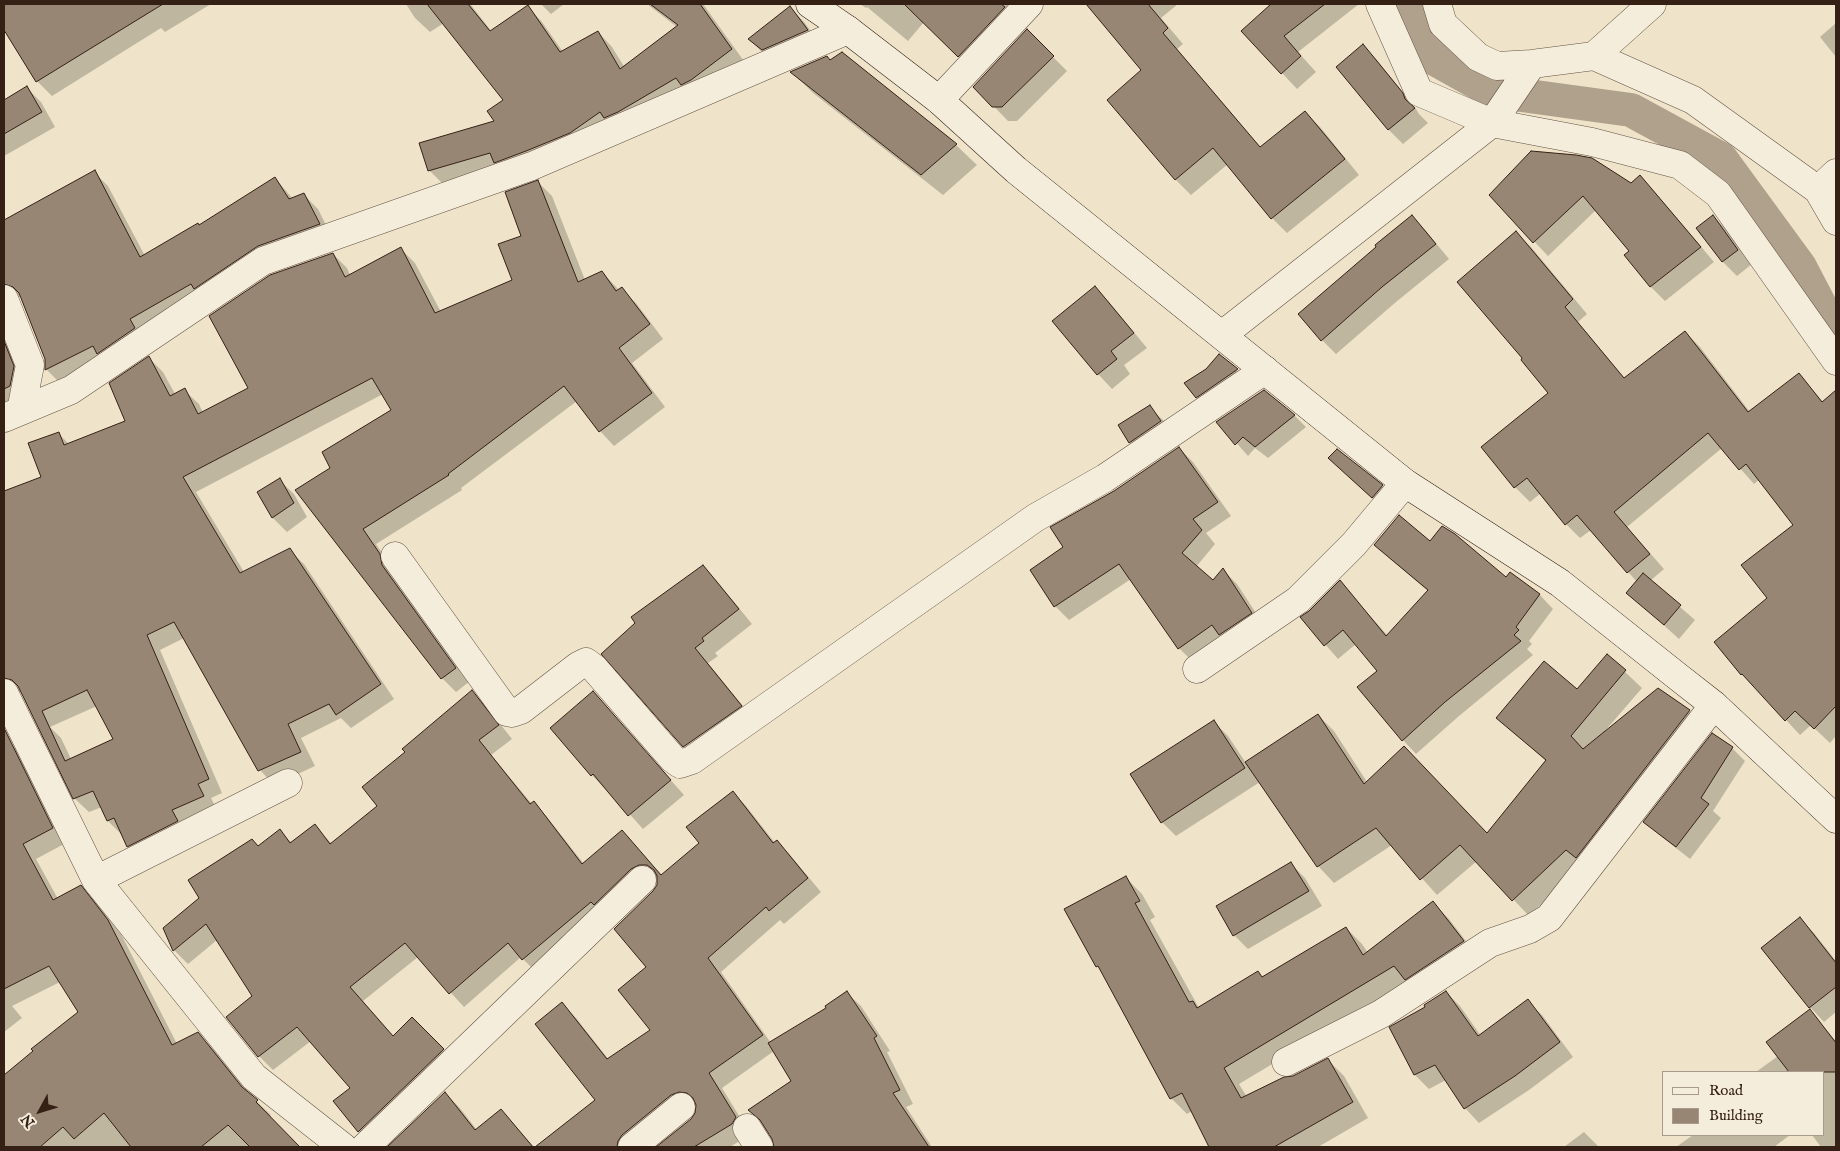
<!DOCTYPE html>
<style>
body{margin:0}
#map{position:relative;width:1840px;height:1151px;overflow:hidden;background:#efe4c9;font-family:"IM FELL English",serif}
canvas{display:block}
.frame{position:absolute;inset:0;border:5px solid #352016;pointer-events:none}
.legend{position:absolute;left:1662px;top:1071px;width:162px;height:65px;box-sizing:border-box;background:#f5eddc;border:1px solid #a89b8d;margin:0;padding:6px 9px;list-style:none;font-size:15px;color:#352016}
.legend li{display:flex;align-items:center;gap:10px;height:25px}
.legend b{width:25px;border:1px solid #a89b8d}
.north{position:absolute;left:15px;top:1086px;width:50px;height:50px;-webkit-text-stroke:4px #f5eddc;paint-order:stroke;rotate:231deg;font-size:14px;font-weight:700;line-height:20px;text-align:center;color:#352016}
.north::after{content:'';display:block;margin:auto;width:18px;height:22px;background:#352016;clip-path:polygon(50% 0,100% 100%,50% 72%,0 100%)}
</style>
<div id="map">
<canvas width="1840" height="1151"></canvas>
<div class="frame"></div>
<ul class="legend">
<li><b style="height:6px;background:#f5eddc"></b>Road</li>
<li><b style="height:14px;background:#968673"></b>Building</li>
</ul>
<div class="north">N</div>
</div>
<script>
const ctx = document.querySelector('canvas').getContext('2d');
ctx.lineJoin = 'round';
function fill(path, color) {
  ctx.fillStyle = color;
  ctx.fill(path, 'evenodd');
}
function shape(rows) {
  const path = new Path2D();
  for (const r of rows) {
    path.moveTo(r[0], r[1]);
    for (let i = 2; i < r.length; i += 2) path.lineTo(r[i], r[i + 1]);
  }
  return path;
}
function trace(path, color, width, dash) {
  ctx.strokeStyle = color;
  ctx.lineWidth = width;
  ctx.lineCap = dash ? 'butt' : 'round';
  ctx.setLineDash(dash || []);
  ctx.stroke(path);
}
const shadow = shape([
 [4,4,211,4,165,32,161,28,52,96,37,81,4,27],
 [406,4,474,4,471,5,492,32,528,7,542,22,563,52,598,32,612,47,625,68,677,27,647,4,703,4,746,64,706,95,444,185,429,170,496,122,505,101,444,23,430,32,415,18],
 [541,4,564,4,551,14],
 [860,4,1012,4,974,71,924,22,908,41,867,7,866,8],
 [1088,4,1178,4,1161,18,1183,44,1177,49,1261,148,1305,112,1320,127,1359,175,1287,233,1272,218,1228,164,1191,195,1176,180,1109,100,1143,71],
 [1273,4,1359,4,1298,52,1316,72,1297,89,1243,31],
 [790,8,804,22,821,45,763,53,749,39],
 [1836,23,1836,57,1820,37],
 [1027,31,1067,71,1017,121,1008,121,975,87],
 [1363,46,1377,60,1416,109,1419,114,1428,123,1403,144,1389,130,1338,67],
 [792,72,956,145,977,165,943,195,813,93],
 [27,88,41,102,55,127,4,156,4,101],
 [94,172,108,186,145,256,200,226,275,178,293,199,304,195,318,209,333,239,60,383,46,369,46,359,21,297,12,298,4,308,4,221],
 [1640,177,1654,191,1714,262,1665,301,1650,286,1631,251,1596,210,1548,256,1490,195,1631,184],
 [538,182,552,196,585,280,602,272,619,290,621,289,636,303,663,339,632,363,665,407,614,446,600,431,577,401,461,488,462,490,376,544,469,682,456,692,442,678,297,490,332,469,392,411,383,394,196,492,244,572,289,550,304,564,394,699,351,728,341,718,301,738,315,766,274,785,260,770,184,638,160,650,222,793,211,798,217,810,142,860,128,846,122,835,108,821,102,807,89,812,74,798,22,692,11,693,4,702,4,493,43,477,58,433,69,444,126,422,149,358,163,372,175,394,184,390,199,404,203,413,250,389,333,254,347,268,350,275,401,249,415,263,441,312,514,280,523,236],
 [97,706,114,740,71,759,61,738,50,727],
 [1713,216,1727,230,1752,264,1737,276,1723,262,1697,228],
 [1412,217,1426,231,1449,259,1396,302,1336,354,1322,340],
 [1516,233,1531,247,1587,314,1578,322,1625,379,1685,332,1700,347,1750,412,1799,374,1823,402,1830,397,1836,404,1836,736,1830,743,1811,725,1800,735,1786,720,1769,598,1795,525,1760,479,1754,484,1722,448,1627,527,1664,569,1650,581,1695,620,1679,639,1628,593,1637,582,1591,530,1580,538,1566,524,1541,493,1530,502,1515,487,1483,448,1550,393],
 [1095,288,1109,302,1147,348,1124,365,1130,374,1112,389,1098,374,1054,321],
 [4,321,27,382,4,409],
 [1220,356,1250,382,1209,410,1197,397,1207,370],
 [1149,407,1164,421,1174,436,1144,456,1130,442],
 [1294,415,1306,427,1268,458,1255,448,1248,456,1218,422],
 [1179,448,1193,462,1231,516,1206,533,1215,544,1196,567,1213,581,1223,570,1237,584,1265,627,1193,662,1179,648,1131,579,1069,620,1055,606,1065,548,1114,492],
 [1344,472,1382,486,1396,500,1387,512],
 [279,480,294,494,307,517,287,532,273,518,258,493],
 [1430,543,1506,578,1510,573,1540,595,1553,609,1529,641,1532,644,1527,649,1533,655,1459,716,1416,754,1403,740,1379,671,1356,644,1338,659,1302,618,1340,582,1388,636,1429,592,1389,558,1375,545],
 [703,566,717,581,752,624,715,653,718,656,708,663,755,721,698,760,684,746],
 [1607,655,1642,688,1605,731,1606,732,1658,689,1689,711,1705,727,1582,865,1529,916,1477,861,1437,895,1392,845,1334,883,1318,866,1260,782,1176,836,1162,822,1214,722,1228,736,1246,763,1318,715,1334,731,1367,782,1487,834,1547,762,1498,718,1577,691],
 [472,692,486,706,512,739,491,755,532,804,533,803,547,817,584,864,622,832,662,876,701,843,733,793,746,806,775,843,776,842,790,855,821,892,784,924,780,920,721,972,771,1043,828,1008,847,993,861,1006,890,1051,887,1052,913,1104,906,1107,932,1147,775,1147,773,1138,763,1124,750,1111,792,1082,774,1051,722,1088,749,1132,746,1137,730,1147,658,1147,692,1120,697,1112,697,1105,693,1105,638,1147,537,1147,597,1101,562,1004,576,1018,609,1060,651,1031,647,967,654,892,658,885,658,878,653,878,537,973,521,957,464,1007,418,957,363,1001,394,1037,412,1019,457,1064,373,1145,359,1131,335,1101,352,1088,311,1041,273,1070,259,1056,254,997,217,940,188,964,174,950,164,928,259,847,280,831,292,843,315,826,332,844,378,806,407,753],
 [593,693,684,795,643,829,607,789,606,790,592,775,552,728],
 [1712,735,1732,748,1745,761,1713,811,1721,818,1690,859,1658,834,1645,822],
 [11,744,25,758,66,843,36,859,58,899,81,887,95,901,122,936,177,1044,198,1034,212,1048,250,1095,271,1115,269,1117,299,1147,4,1147,4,1077,79,1012,60,982,12,1006,22,1018,4,1032,4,748],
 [1291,864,1305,878,1322,906,1248,949,1234,935],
 [1126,878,1142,894,1155,917,1150,920,1199,1008,1258,973,1263,978,1346,928,1362,944,1368,953,1433,903,1449,919,1479,958,1409,982,1239,1084,1247,1097,1293,1077,1328,1060,1344,1076,1368,1118,1318,1147,1210,1147,1192,1111,1187,1114,1171,1098,1103,973,1097,966],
 [1800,919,1814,933,1836,961,1836,1012,1824,1022,1810,1007,1763,948],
 [1446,992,1460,1006,1481,1036,1527,1001,1542,1015,1573,1057,1529,1090,1479,1123,1465,1108,1446,1080,1429,1089,1415,1075],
 [1810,1011,1836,1041,1836,1147,1821,1147,1812,1135,1824,1135,1824,1072,1756,1072,1778,1056],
 [445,1093,459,1107,477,1130,501,1110,534,1147,389,1147],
 [1584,1132,1599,1147,1564,1147],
 [1693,1135,1790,1135,1774,1147,1676,1147]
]);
const canal = shape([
 [1409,4,1433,58,1492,91,1631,110,1721,159,1800,267,1836,336]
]);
const building = shape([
 [4,4,163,4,36,82,4,30,4,4],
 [427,4,468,4,490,31,528,5,560,52,598,31,620,69,678,25,650,4,700,4,732,49,691,80,681,85,676,78,618,112,604,118,600,112,570,133,526,151,494,163,490,153,428,171,419,143,494,121,487,111,503,100,427,4],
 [904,4,1001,4,1005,7,958,57,904,4],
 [1086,4,1148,4,1168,28,1163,33,1260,147,1305,111,1345,159,1271,219,1213,148,1175,180,1107,100,1141,70,1086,4],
 [1271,4,1325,4,1284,36,1301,56,1281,74,1241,31,1271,4],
 [790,6,808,30,762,50,748,39,790,6],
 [1027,29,1054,56,1002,107,992,107,973,87,1027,29],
 [1363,44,1403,93,1405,99,1415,108,1388,130,1336,67,1363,44],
 [842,52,957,144,921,175,790,72,827,56,830,60,842,52],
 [27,86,42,112,4,134,4,100,27,86],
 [1531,151,1576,155,1592,158,1631,183,1640,175,1701,247,1650,287,1624,255,1629,251,1583,196,1533,243,1489,195,1531,151],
 [95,170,140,257,198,223,199,225,275,177,289,199,304,193,320,224,258,246,194,289,191,284,130,319,135,328,97,354,93,346,45,370,45,359,19,293,13,287,4,284,4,220,95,170],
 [538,180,578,282,602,271,616,291,622,287,650,324,619,348,652,393,599,432,564,386,448,474,449,475,363,529,380,554,382,565,456,668,441,679,295,490,330,468,322,452,391,410,372,378,183,477,240,573,290,548,381,684,336,715,329,704,288,724,301,752,258,771,174,622,147,635,209,779,198,784,204,796,172,810,178,821,127,847,114,818,107,821,93,791,73,799,18,686,12,680,4,678,4,491,41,477,28,443,59,432,64,445,125,421,109,383,149,356,170,396,185,388,198,414,248,388,209,316,270,275,333,253,345,277,401,247,435,313,512,280,498,244,521,236,505,192,538,180],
 [87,690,113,739,65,761,42,711,87,690],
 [1412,215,1436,244,1382,287,1321,341,1298,314,1376,247,1375,245,1412,215],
 [1713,215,1738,250,1722,262,1696,228,1713,215],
 [1516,231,1573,299,1565,307,1624,378,1685,331,1748,412,1799,373,1822,402,1836,390,1836,706,1814,729,1795,711,1785,721,1742,674,1741,675,1714,642,1767,598,1741,565,1793,525,1746,464,1739,470,1708,433,1614,512,1650,554,1627,573,1577,515,1565,525,1527,478,1514,488,1481,447,1548,393,1521,360,1522,358,1457,282,1516,231],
 [1095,286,1134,333,1111,351,1117,359,1097,375,1052,321,1095,286],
 [4,341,14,366,10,386,4,389,4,341],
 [1219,354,1238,369,1196,398,1184,383,1206,369,1219,354],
 [1264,390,1295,415,1255,447,1243,437,1235,445,1216,422,1264,390],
 [1150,405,1161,421,1129,443,1118,425,1150,405],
 [1179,447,1218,502,1193,519,1202,530,1182,553,1213,580,1223,568,1252,613,1219,635,1212,625,1178,649,1119,564,1054,607,1030,570,1063,547,1050,527,1114,491,1179,447],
 [1337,449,1383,485,1372,498,1328,458,1337,449],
 [280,478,294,503,272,518,257,492,280,478],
 [1399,515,1430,541,1442,526,1455,534,1506,577,1510,572,1540,594,1516,627,1519,630,1514,635,1521,641,1445,702,1402,741,1357,687,1377,671,1343,630,1324,646,1300,617,1309,611,1340,580,1386,636,1428,590,1374,545,1399,515],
 [703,565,739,609,702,638,704,641,695,648,742,706,683,747,601,654,635,623,631,617,703,565],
 [1643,573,1681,605,1664,625,1626,593,1643,573],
 [1607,654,1626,670,1571,736,1583,749,1658,688,1690,710,1576,858,1566,850,1512,901,1460,845,1420,880,1376,828,1317,867,1245,762,1318,714,1364,784,1404,746,1487,833,1546,760,1496,718,1544,661,1577,689,1607,654],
 [472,690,499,725,479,740,530,804,534,801,582,864,622,830,661,875,699,843,686,827,733,791,773,843,777,840,808,878,769,911,766,907,708,958,763,1035,709,1073,736,1117,732,1124,694,1147,656,1147,691,1119,695,1113,696,1105,693,1098,687,1093,679,1092,671,1095,622,1135,618,1141,617,1147,535,1147,595,1100,535,1024,562,1002,607,1059,650,1030,618,990,646,967,614,929,653,891,657,885,657,876,654,870,647,865,639,865,631,869,594,905,591,902,522,960,508,943,449,994,405,943,350,987,393,1036,412,1017,444,1049,358,1132,333,1101,350,1088,297,1027,258,1057,226,1017,252,996,206,924,173,951,163,928,199,898,188,880,252,839,258,846,280,829,290,843,315,824,330,844,377,806,362,787,405,752,402,749,472,690],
 [593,691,671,780,628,816,593,774,591,776,550,728,593,691],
 [1214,720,1245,768,1161,823,1130,774,1214,720],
 [4,728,53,828,23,844,53,900,81,885,108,920,172,1045,198,1032,242,1087,258,1100,256,1102,300,1147,250,1147,228,1125,201,1147,131,1147,104,1113,74,1139,63,1127,40,1147,4,1147,4,1075,33,1051,31,1049,78,1012,49,966,4,989,4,728],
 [1712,733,1733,747,1701,798,1709,804,1676,847,1643,822,1712,733],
 [1291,862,1309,891,1233,936,1216,906,1291,862],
 [1126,876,1140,901,1135,903,1189,1002,1193,1001,1197,1008,1258,971,1262,977,1346,927,1363,955,1433,901,1464,941,1405,980,1394,966,1224,1068,1241,1098,1284,1077,1293,1076,1328,1058,1353,1102,1274,1147,1209,1147,1182,1093,1170,1099,1098,966,1096,967,1064,909,1126,876],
 [1800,917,1836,963,1836,987,1809,1008,1761,948,1800,917],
 [847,991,877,1036,874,1038,900,1090,893,1093,929,1147,774,1147,772,1139,760,1120,748,1110,791,1081,768,1043,826,1008,825,1006,847,991],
 [1446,991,1478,1036,1528,999,1560,1042,1515,1076,1464,1109,1435,1065,1414,1075,1389,1027,1425,1007,1424,1005,1446,991],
 [1810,1009,1836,1043,1836,1072,1789,1072,1766,1042,1810,1009],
 [445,1092,475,1130,501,1109,533,1147,387,1147,445,1092]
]);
const street = shape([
 [1380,4,1419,92,1492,123,1592,142,1680,165,1718,194,1836,361],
 [1437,4,1443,24,1478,57,1497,66,1532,64,1594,56,1693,100,1818,190,1836,221],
 [1594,56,1652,4],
 [939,100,1029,4],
 [1818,190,1836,173],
 [4,299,30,365,21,411],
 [1222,335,1492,123,1532,64],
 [4,418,71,390,263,261,532,166,848,30],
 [395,556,507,712,512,713,521,710,578,666,586,662,594,668,673,759,680,764,692,760,1035,518,1105,478,1265,370],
 [1197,669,1298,600,1354,544,1405,483],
 [4,693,96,880,254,1077,343,1147],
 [96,880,288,783],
 [1286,1062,1381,1014,1490,943,1530,929,1549,918,1714,705],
 [747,1128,759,1147],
 [365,1147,642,880],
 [632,1147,681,1107]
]);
const secondary = shape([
 [810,4,848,30,939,100,1016,170,1405,483,1560,583,1677,676,1714,705,1836,819]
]);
fill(shadow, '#0003');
trace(canal, '#b0a18c', 34);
fill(building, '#968673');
trace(building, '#352016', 1);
trace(street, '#645143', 29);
trace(secondary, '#352016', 29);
trace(street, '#f5eddc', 28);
trace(secondary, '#f5eddc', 28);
</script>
